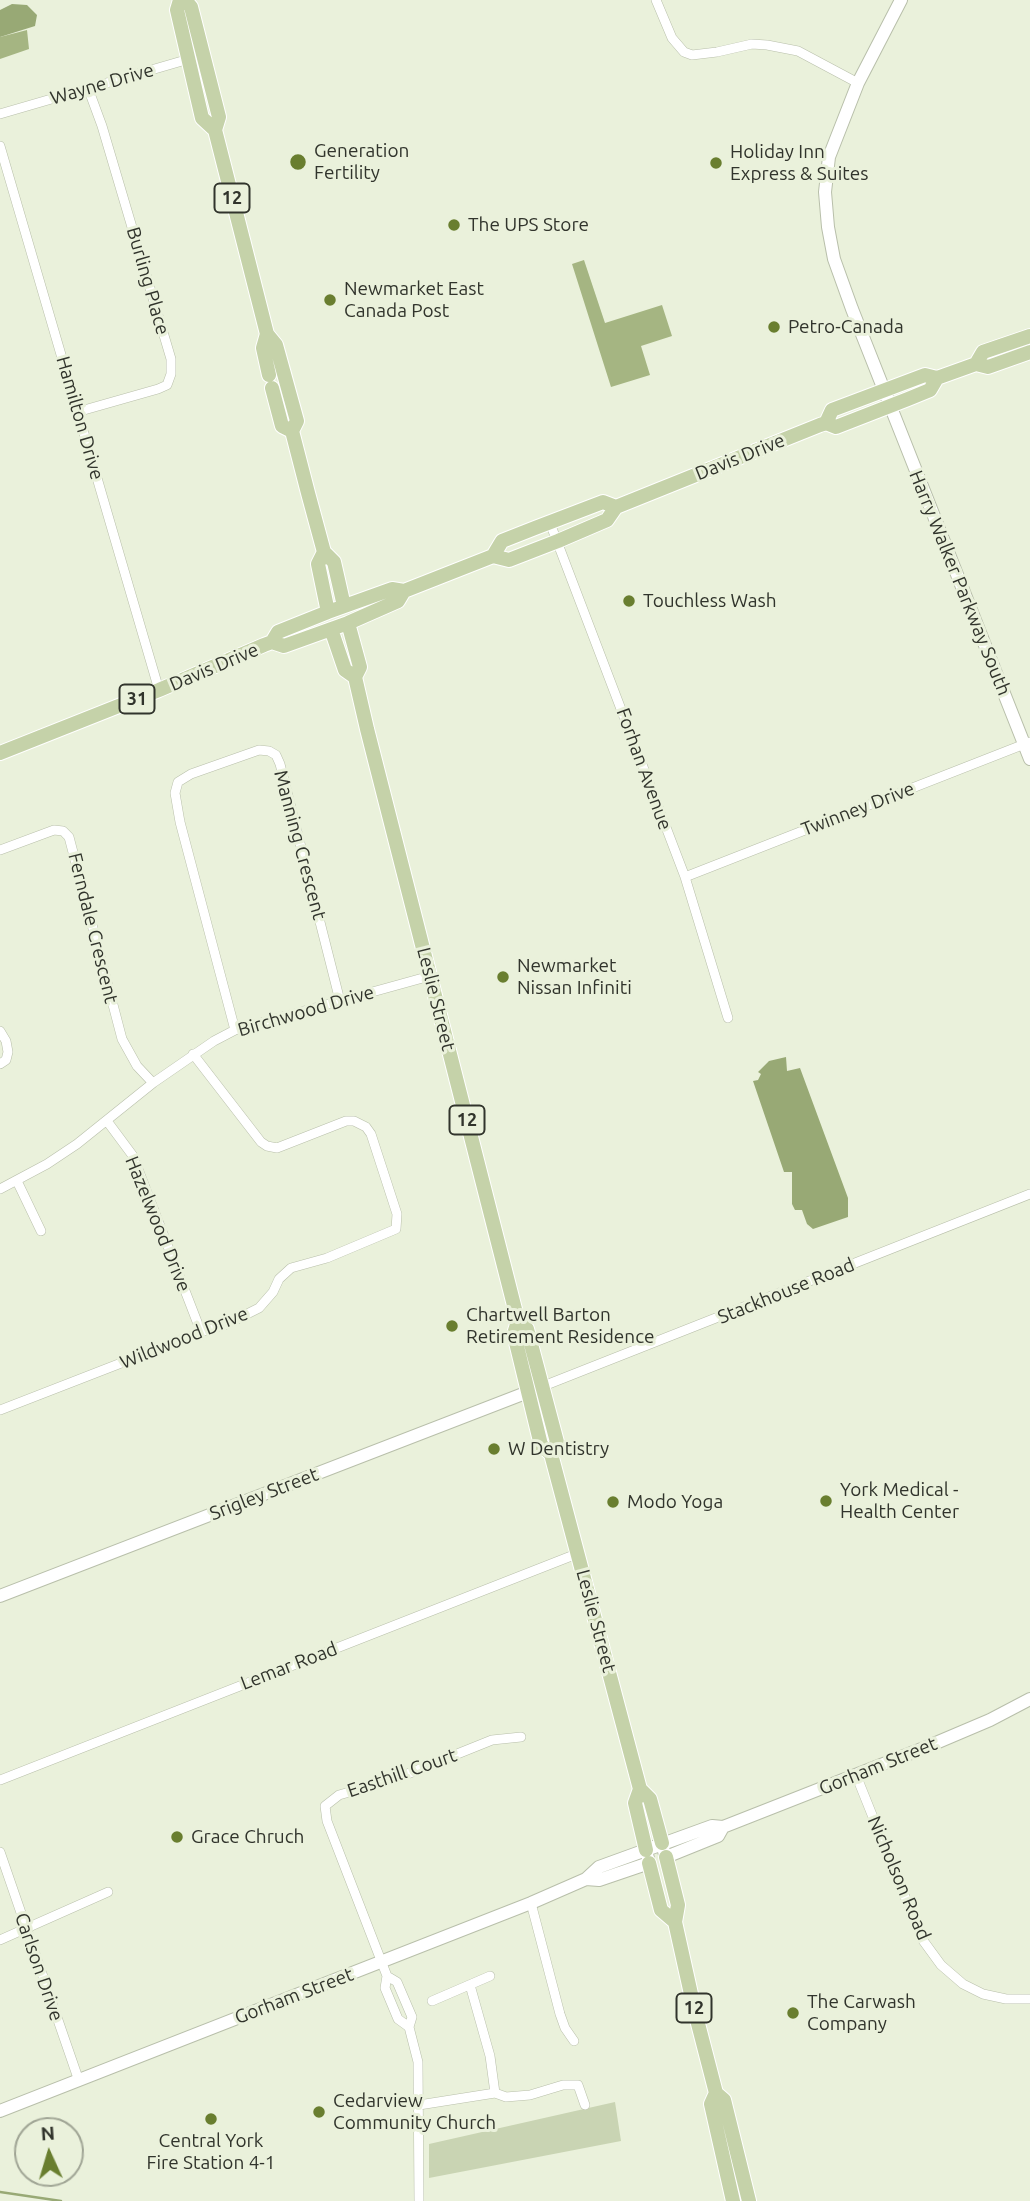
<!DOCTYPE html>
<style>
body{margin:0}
#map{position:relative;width:1030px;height:2201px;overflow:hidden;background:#eaf1db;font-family:Ubuntu,sans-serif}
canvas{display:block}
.north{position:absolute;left:14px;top:2117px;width:70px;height:70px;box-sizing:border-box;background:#eaf1db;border:2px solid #a0a595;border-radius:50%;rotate:356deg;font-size:19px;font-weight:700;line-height:28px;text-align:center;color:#31342c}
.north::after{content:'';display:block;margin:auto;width:24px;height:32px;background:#697e2f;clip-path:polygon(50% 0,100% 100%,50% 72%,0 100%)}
</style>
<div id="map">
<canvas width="1030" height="2201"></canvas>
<div class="north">N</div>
</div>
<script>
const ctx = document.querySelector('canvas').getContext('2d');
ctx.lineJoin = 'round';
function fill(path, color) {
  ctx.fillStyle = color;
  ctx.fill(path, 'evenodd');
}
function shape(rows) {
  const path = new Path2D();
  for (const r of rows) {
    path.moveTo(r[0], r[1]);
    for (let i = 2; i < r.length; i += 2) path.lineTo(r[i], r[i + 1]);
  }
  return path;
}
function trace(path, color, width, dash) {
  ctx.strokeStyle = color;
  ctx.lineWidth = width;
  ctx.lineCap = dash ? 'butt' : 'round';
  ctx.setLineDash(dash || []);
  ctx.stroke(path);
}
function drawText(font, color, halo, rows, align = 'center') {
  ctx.font = font + ' Ubuntu,sans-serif';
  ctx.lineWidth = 6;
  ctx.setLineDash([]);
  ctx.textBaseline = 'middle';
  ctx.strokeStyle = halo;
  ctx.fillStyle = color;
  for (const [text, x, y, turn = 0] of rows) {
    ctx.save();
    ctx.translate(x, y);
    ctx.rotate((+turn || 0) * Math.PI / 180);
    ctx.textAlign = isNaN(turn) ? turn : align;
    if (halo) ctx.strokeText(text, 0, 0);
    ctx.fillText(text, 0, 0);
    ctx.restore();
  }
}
const green = shape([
 [615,2102,621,2141,429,2178,429,2144]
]);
const forest = shape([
 [27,30,29,49,0,59,0,37],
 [584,260,605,323,662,305,672,336,641,346,650,375,611,387,572,264]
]);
const water = shape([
 [12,4,27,5,37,15,35,26,0,37,0,10],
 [786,1057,787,1071,800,1068,848,1198,848,1217,813,1229,807,1224,802,1210,795,1210,792,1204,792,1172,784,1172,753,1081,758,1080,761,1074,758,1072,769,1061]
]);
const stream = shape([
 [0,2192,61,2201]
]);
const street = shape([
 [656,0,672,38,684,52,692,55,717,52,752,44,767,45,798,51,858,83],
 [0,114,189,59,192,56],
 [0,146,159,690],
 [77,412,158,389,167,385,171,374,171,359,102,126,88,88],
 [550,523,685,877,728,1018],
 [0,850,54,830,63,831,69,837,122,1039,137,1066,153,1083],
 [685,877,1030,742],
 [235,1030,180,822,175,793,178,782,191,774,259,750,269,751,276,755,280,764,340,1001],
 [0,1031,6,1041,8,1052,6,1060,0,1064],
 [107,1121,133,1156,201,1332],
 [17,1181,41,1231],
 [0,1189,47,1164,77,1144,153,1083,214,1041,235,1030,430,976],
 [541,1387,1030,1194],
 [0,1410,201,1332,225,1325,259,1308,273,1292,279,1279,291,1268,327,1258,396,1229,397,1214,371,1134,366,1127,354,1121,346,1121,277,1148,267,1146,261,1142,193,1054],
 [856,1775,922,1939,941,1965,963,1984,983,1994,1006,1999,1030,1999],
 [0,1780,579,1553],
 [0,1852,79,2081],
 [531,1903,560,2014,565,2028,574,2041],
 [0,1940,108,1892],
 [387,1976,397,1982,412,2017,409,2027,418,2062,419,2201],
 [470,1985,490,2056,495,2093],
 [432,2001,490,1976],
 [409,2027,398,2019,385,1988,387,1976,327,1821,325,1806,339,1795,395,1779,492,1740,521,1737],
 [419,2105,495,2093,506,2097,530,2095,563,2085,578,2085,585,2105]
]);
const secondary = shape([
 [901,0,858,83,829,157,825,192,828,227,834,259,852,309,1030,759],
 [0,1596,541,1387],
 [664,1851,666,1857,718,1836,723,1827],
 [586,1879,599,1880,649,1863,647,1854],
 [0,2111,531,1903,586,1879,599,1867,712,1826,723,1827,924,1748,990,1720,1030,1699]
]);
const primary = shape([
 [180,0,177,10,202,118,215,130],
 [185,0,191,7,219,117,215,130,267,334,276,345,297,421,292,431,308,493,324,552,334,562,344,606],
 [267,334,263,348,269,375],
 [976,364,983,352,1030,336],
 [272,388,282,426,292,431],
 [826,423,832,410,925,375,937,378,976,364,988,367,1030,352],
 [324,552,318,564,328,612],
 [493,556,509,560,558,541,607,520,616,507,820,425,826,423,836,427,908,399,930,390,937,378],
 [348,623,360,667,355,677,367,729,518,1321,514,1334,541,1445,551,1454,640,1789,650,1799,662,1843],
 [331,629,345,670,355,677],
 [272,642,278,632,328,612,392,589,404,591,493,556,502,541,535,528,603,502,616,507],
 [0,753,159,690,264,645,272,642,284,646,348,623,398,601,404,591],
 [518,1321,527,1329,557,1442,551,1454],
 [640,1789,635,1803,646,1850],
 [666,1857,678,1905,675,1922,695,2012,716,2093,724,2100,749,2201],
 [649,1863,661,1910,675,1922],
 [716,2093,711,2104,733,2201]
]);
const markers = [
 [298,162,9,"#697e2f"],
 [716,163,7,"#697e2f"],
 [454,225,7,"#697e2f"],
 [330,300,7,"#697e2f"],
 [774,327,7,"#697e2f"],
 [629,601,7,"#697e2f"],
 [503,977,7,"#697e2f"],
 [452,1326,7,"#697e2f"],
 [494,1449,7,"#697e2f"],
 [826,1501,7,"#697e2f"],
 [613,1502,7,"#697e2f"],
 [177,1837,7,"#697e2f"],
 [793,2013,7,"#697e2f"],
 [319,2112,7,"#697e2f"],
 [211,2119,7,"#697e2f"]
];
const shields = [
 [232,198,35],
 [137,699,35],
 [467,1120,35],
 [694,2008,35]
];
const shieldNames = [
 ["12",232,198],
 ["31",137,699],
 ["12",467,1120],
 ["12",694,2008]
];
const streetNames = [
 ["Wayne Drive",102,84,-16],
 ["Burling Place",148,281,74],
 ["Hamilton Drive",80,418,74],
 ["Davis Drive",740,457,-22],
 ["Harry Walker Parkway South",960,583,68],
 ["Davis Drive",214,667,-23],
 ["Forhan Avenue",644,769,70],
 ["Twinney Drive",858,809,-21],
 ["Manning Crescent",300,845,75],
 ["Ferndale Crescent",93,928,76],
 ["Leslie Street",436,999,76],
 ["Birchwood Drive",306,1011,-16],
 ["Hazelwood Drive",158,1224,68],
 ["Stackhouse Road",786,1291,-22],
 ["Wildwood Drive",184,1338,-22],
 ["Srigley Street",264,1494,-21],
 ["Leslie Street",596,1621,75],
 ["Lemar Road",289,1666,-21],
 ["Gorham Street",878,1766,-22],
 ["Easthill Court",402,1773,-19],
 ["Nicholson Road",899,1878,67],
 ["Carlson Drive",39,1967,71],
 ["Gorham Street",294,1996,-21]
];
const poiNames = [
 ["Generation",314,151],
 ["Fertility",314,173],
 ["Holiday Inn",730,152],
 ["Express & Suites",730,174],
 ["The UPS Store",468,225],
 ["Newmarket East",344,289],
 ["Canada Post",344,311],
 ["Petro-Canada",788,327],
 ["Touchless Wash",643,601],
 ["Newmarket",517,966],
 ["Nissan Infiniti",517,988],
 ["Chartwell Barton",466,1315],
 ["Retirement Residence",466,1337],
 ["W Dentistry",508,1449],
 ["York Medical -",840,1490],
 ["Health Center",840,1512],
 ["Modo Yoga",627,1502],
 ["Grace Chruch",191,1837],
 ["The Carwash",807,2002],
 ["Company",807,2024],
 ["Cedarview",333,2101],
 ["Community Church",333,2123],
 ["Central York",211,2141,"center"],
 ["Fire Station 4-1",211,2163,"center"]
];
fill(green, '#c9d4b3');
fill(forest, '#a5b582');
fill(water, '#98a975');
trace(stream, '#98a975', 2.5);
trace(street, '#b8bfaa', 10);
trace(secondary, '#b8bfaa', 14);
trace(primary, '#fff', 16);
trace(street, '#fff', 9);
trace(secondary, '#fff', 12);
trace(primary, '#c5d2a9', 14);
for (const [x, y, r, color] of markers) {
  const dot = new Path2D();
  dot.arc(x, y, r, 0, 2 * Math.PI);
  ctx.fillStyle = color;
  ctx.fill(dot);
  trace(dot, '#eaf1db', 2.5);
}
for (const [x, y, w] of shields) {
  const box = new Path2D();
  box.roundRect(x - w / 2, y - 14.5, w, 29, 5);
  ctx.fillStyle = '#eaf1db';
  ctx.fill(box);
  trace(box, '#31342c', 2);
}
drawText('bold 18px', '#31342c', null, shieldNames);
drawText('19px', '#31342c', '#eaf1db', streetNames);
drawText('19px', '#31342c', '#eaf1db', poiNames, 'left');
</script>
